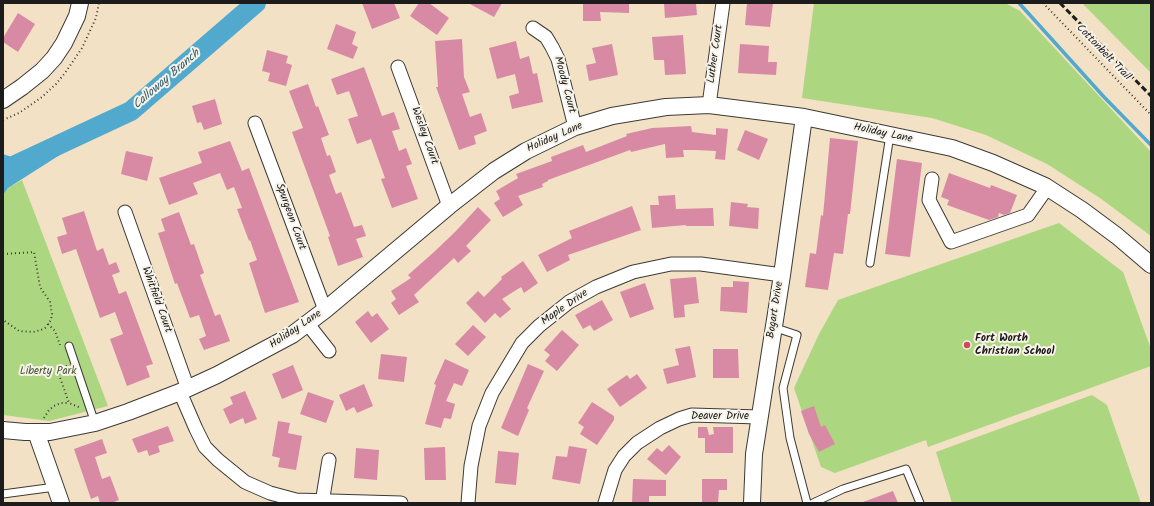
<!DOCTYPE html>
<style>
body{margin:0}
#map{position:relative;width:1154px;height:506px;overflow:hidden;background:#f2e1c5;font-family:Kalam,sans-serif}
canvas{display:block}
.frame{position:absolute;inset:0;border:4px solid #1c1c1c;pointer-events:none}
</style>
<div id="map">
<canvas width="1154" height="506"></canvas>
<div class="frame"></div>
</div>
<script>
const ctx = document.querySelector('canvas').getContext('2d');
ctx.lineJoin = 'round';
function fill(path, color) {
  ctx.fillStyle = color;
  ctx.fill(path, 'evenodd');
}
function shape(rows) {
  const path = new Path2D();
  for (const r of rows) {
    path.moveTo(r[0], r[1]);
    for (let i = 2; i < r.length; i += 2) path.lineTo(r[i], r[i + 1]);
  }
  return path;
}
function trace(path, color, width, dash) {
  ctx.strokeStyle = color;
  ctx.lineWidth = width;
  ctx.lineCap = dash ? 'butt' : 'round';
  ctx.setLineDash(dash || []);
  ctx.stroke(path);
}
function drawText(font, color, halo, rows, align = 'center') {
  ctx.font = font + ' Kalam,sans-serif';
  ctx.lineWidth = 4;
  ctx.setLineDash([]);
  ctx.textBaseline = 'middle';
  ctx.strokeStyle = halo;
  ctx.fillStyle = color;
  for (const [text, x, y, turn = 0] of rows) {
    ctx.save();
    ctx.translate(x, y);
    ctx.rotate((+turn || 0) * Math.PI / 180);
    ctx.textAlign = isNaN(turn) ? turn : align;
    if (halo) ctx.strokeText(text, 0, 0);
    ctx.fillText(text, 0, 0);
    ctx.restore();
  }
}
const green = shape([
 [814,3,1005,3,1020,11,1151,152,1151,236,1100,198,1047,164,986,135,932,118,802,98],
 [1082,3,1151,3,1151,73],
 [22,180,108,406,49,421,3,415,3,195,8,188],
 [1059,223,1123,272,1151,349,1151,366,928,447,926,440,835,473,821,467,794,388,819,334,838,300],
 [1092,395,1107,405,1141,503,952,503,936,452]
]);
const water = shape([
 [72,131,77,144,8,188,3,195,3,154,15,158]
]);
const stream = shape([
 [1019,3,1104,97,1151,145]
]);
const river = shape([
 [3,174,11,167,131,111,256,3]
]);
const building = shape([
 [362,3,394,3,400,18,372,29],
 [419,3,429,3,449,18,437,35,410,16],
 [468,3,502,3,494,17],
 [583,3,629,3,629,13,600,12,601,21,583,21],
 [664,3,696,3,697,15,665,18],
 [747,3,773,3,770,27,745,25],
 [18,13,35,24,18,52,3,42,3,38],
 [336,24,356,32,352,44,358,47,353,59,327,49],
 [683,35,686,74,665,75,664,60,654,60,652,37],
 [462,39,464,77,470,92,462,94,470,117,481,113,487,131,474,136,476,144,459,150,436,87,438,87,435,41],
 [516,41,520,59,529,56,533,74,537,73,543,102,512,109,509,96,519,93,515,74,497,79,489,48],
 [612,44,618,75,589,81,586,65,596,63,592,48],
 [740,44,769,46,768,62,777,62,776,75,738,73],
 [267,50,288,56,286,63,292,65,286,86,268,81,270,73,262,71],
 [364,67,382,116,394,112,400,129,392,131,399,151,406,148,412,164,406,166,418,199,392,208,381,179,385,178,371,139,357,144,348,119,358,116,349,91,337,95,331,79],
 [308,84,316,107,318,106,329,135,321,138,327,156,330,155,336,172,329,175,336,194,341,192,354,227,362,225,366,236,356,239,363,257,338,266,328,237,330,236,292,132,303,128,289,91],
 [215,99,222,124,204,130,201,122,197,123,192,106],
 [691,126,692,132,716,135,716,128,728,129,725,160,715,159,716,151,695,150,683,150,684,157,666,158,665,144,631,152,630,150,548,180,548,181,542,184,543,187,518,196,523,205,503,217,494,203,500,199,496,191,518,178,516,174,552,161,551,157,583,145,586,152,627,136,626,134,652,128],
 [745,130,768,139,759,160,737,150],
 [830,138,858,141,850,214,848,214,843,254,834,253,828,290,805,287,810,253,816,254,821,215,823,216],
 [230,141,242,171,249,168,299,302,265,313,249,263,257,260,250,240,249,241,237,209,242,208,234,187,227,190,220,173,193,183,198,194,169,205,159,178,202,163,198,152],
 [126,151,153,157,147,181,121,174],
 [897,159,922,163,910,257,885,254],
 [949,173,990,188,991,185,1017,195,1010,213,1004,215,999,213,998,217,989,220,947,205,949,200,941,197],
 [675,195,676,209,713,208,714,226,686,226,686,225,652,228,650,205,659,205,658,196],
 [731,202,748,204,747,207,759,208,758,229,729,226],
 [632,206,641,230,568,255,570,260,547,272,538,255,572,238,569,231],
 [478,207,491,220,466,246,471,251,458,263,454,258,414,295,419,302,399,315,391,303,396,299,391,291,411,278,408,275,434,252,456,231],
 [84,211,97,251,103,248,109,265,116,262,120,272,112,275,119,294,126,291,153,364,146,366,150,377,127,386,110,339,123,334,115,312,100,318,76,249,62,254,57,237,67,234,62,218],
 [179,212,191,245,194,244,204,273,200,275,215,316,220,314,230,341,204,350,199,339,206,336,199,315,190,318,177,283,175,284,158,233,165,231,161,219],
 [523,261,538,283,524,293,521,287,502,299,511,309,500,318,495,313,485,323,466,303,478,291,484,297,502,279,501,277],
 [696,277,699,303,684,305,685,317,674,318,670,279],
 [733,281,749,282,747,313,720,311,721,287,733,287],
 [645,283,654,309,630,318,620,292],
 [602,300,613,320,594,331,590,325,583,329,575,315],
 [368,311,372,317,377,313,389,329,371,343,355,322],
 [473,325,486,337,468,356,455,344],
 [562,330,579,345,557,371,545,361,550,355,544,350],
 [690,346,696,377,667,384,663,369,679,365,675,349],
 [713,349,738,349,739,378,713,378],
 [381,354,407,357,404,382,378,379],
 [445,359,469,370,462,386,454,383,446,401,455,404,451,419,444,418,441,428,425,424,436,385,434,384],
 [528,364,544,371,527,408,529,410,518,436,501,428],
 [293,365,303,390,282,399,272,374],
 [637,374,647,388,620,407,607,389,627,375,630,379],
 [364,384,373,406,357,413,354,407,346,411,339,395],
 [245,391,257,419,245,424,243,418,230,424,223,409,233,404,230,397],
 [308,392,334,401,326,423,300,414],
 [592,402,614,416,614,420,597,445,580,434,584,427,578,423],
 [814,406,821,427,825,425,835,444,819,452,809,434,801,411],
 [278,421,290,423,288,433,302,436,296,470,278,467,280,458,272,456],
 [168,426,174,441,158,446,160,452,149,456,147,450,138,453,132,439],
 [698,427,707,427,709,435,714,434,713,427,733,427,733,453,705,453,705,438,698,438],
 [102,439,107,453,95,457,102,479,110,476,119,500,112,503,100,503,98,496,91,499,74,449],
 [669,445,681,457,666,475,647,459,657,448,662,452],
 [569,446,587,449,580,484,552,479,556,456,567,457],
 [445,447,446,480,425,480,424,448],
 [356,448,379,450,377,480,354,478],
 [498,451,519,453,516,485,495,483],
 [633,479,666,480,666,496,649,496,649,503,632,503],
 [702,479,727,479,727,490,719,490,718,503,702,503],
 [893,491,898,503,863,503,863,502]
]);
const path = shape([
 [1043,3,1151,115],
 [3,120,19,113,42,97,56,84,65,73,82,48,96,18,99,3],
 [3,254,34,252,40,287,50,302,52,314,51,320,45,328,41,330,33,332,19,331,3,320],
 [48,324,55,331,60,345],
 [67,366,57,369,69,403,81,408],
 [44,418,49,410,54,406,61,403,69,403]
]);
const service = shape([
 [870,263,890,135],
 [773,327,797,335,783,388,790,438,807,503],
 [69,346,95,423],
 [3,494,55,487],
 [813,503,843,489,906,469,920,503]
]);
const minor = shape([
 [533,28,546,37,552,47,558,59,575,127],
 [398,67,449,206],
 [709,105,723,3],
 [255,123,325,310],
 [932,179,929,200,951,242,1028,215,1047,188],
 [125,212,188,389],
 [307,323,329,351],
 [180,392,196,429,205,447,218,460,245,482,270,493,296,500,401,503],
 [322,503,329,460],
 [468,503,471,466,479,426,492,393,522,343,539,326,569,302,596,287,633,272,671,264,701,264,782,275],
 [605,503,615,470,624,456,637,443,660,428,679,419,692,415,759,417]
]);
const tertiary = shape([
 [3,100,22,87,42,71,54,58,64,43,77,16,80,3],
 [3,430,25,432,50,432,95,423,128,412,180,392,217,375,292,335,325,310,449,206,494,171,526,151,575,127,612,116,666,107,709,105,804,117,952,148,993,163,1045,186,1082,210,1117,236,1151,265],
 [36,432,61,503],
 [752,503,754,454,782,275,804,117]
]);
const rail = shape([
 [1060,3,1151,96]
]);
const markers = [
 [967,345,4,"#d1495b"]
];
const streetNames = [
 ["Cottonbelt Trail",1103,53,46],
 ["Luther Court",716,54,-82],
 ["Moody Court",564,85,75],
 ["Holiday Lane",883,134,12],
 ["Wesley Court",424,136,70],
 ["Holiday Lane",555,138,-24],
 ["Spurgeon Court",290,217,70],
 ["Whitfield Court",156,300,70],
 ["Maple Drive",565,308,-35],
 ["Bogart Drive",776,310,-81],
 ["Holiday Lane",296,330,-34],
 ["Deaver Drive",720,417]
];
const poiNames = [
 ["Fort Worth",975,339],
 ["Christian School",975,352]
];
const parkNames = [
 ["Liberty Park",48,372]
];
const waterNames = [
 ["Calloway Branch",167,80,-41]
];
fill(green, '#add681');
fill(water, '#51a9ce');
trace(stream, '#51a9ce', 3.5);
trace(river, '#51a9ce', 20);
fill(building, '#d88aa5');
trace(service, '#3c3a35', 9);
trace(minor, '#3c3a35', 15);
trace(tertiary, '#3c3a35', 18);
trace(path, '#3c3a35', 2, [1, 3]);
trace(service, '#fff', 7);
trace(minor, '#fff', 13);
trace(tertiary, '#fff', 16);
trace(rail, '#1c1c1c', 3, [6, 3]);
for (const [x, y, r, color] of markers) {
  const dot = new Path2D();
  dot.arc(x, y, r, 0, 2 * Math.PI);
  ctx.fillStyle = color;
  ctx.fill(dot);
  trace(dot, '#f7f3e8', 1.5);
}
drawText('11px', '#1c1c1c', '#f7f3e8', streetNames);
drawText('bold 11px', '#1c1c1c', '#f7f3e8', poiNames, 'left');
drawText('11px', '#48543a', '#f7f3e8', parkNames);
drawText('italic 12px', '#345b6c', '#f7f3e8', waterNames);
</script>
